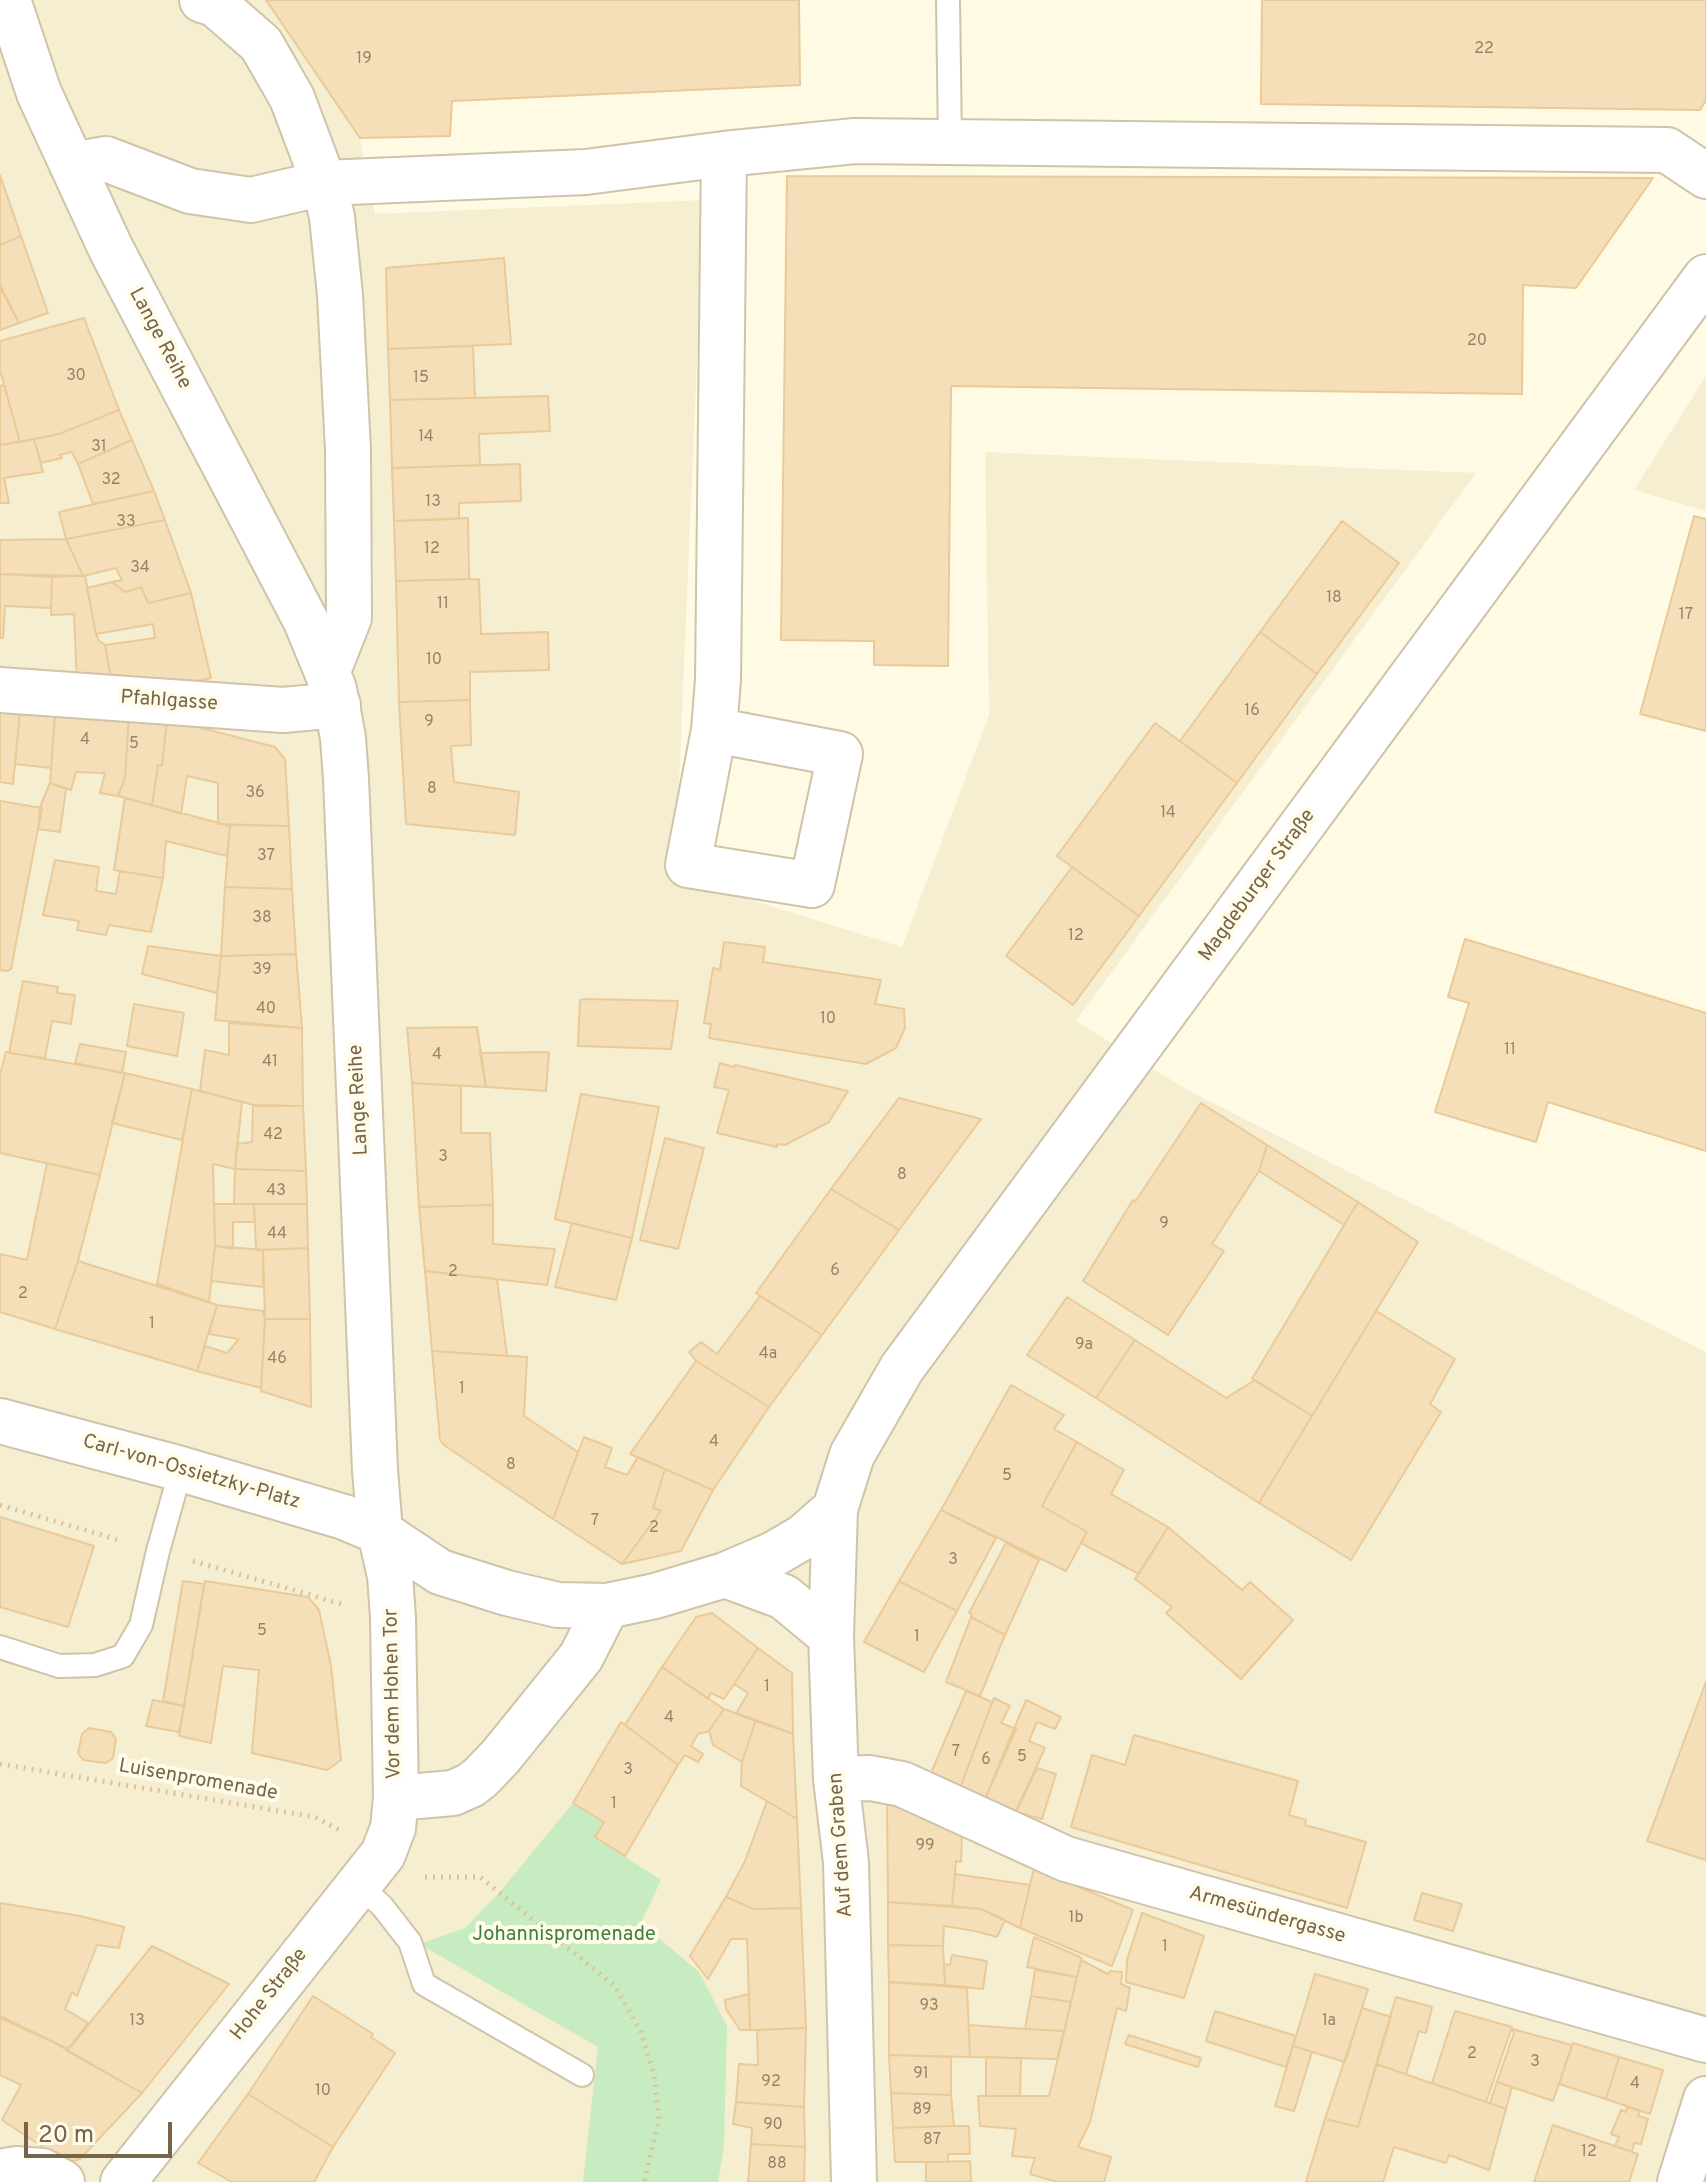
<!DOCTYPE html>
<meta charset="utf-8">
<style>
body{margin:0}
#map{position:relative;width:1706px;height:2182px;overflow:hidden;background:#fefae3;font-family:Overpass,sans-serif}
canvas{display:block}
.scale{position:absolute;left:24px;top:2122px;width:148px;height:36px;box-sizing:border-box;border:4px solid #786447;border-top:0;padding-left:10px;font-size:24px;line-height:28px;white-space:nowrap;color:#786447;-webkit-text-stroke:6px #fffceb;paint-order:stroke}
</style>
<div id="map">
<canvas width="1706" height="2182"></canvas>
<div class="scale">20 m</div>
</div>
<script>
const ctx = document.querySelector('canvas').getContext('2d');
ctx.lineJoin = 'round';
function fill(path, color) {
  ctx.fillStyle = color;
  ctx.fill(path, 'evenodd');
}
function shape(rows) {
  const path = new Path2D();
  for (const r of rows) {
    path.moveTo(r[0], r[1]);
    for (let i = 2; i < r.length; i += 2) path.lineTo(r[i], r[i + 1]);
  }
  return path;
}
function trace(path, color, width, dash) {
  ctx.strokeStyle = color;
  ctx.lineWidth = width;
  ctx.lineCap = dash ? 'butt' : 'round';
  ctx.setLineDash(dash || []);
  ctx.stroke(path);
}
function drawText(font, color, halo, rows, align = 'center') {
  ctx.font = font + ' Overpass,sans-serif';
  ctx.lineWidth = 8;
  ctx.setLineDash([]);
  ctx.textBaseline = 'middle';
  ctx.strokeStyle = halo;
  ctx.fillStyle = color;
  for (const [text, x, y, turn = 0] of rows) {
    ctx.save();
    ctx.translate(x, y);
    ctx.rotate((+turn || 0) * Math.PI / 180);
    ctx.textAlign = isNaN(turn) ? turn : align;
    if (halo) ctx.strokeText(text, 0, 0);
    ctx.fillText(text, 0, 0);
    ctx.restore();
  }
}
const residential = shape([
 [0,0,266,0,360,138,375,214,704,200,675,876,902,947,989,715,985,452,1476,473,1076,1021,1189,1091,1706,1352,1706,2182,0,2182],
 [1706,376,1706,511,1634,490]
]);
const green = shape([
 [573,1803,604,1822,595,1837,661,1880,641,1923,699,1972,727,2026,724,2146,718,2182,583,2182,598,2047,419,1944,465,1928,499,1893]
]);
const building = shape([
 [266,0,799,0,800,85,452,101,450,136,360,138,266,0],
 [1262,0,1706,0,1706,100,1700,110,1261,104,1262,0],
 [0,175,21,236,0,245,0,175],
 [787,176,1653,178,1576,288,1523,285,1522,394,951,386,948,666,874,665,874,641,781,640,787,176],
 [21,236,48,313,19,323,0,285,0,245,21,236],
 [504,258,511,344,388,349,386,268,504,258],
 [0,287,19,323,0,330,0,287],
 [84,318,119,410,59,434,20,442,0,370,0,341,84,318],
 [473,346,475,398,390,400,388,349,473,346],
 [4,385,20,442,0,445,0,386,4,385],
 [548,396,550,431,479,434,480,465,392,468,390,400,548,396],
 [119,410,132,440,78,464,72,452,60,455,62,458,41,463,34,439,59,434,119,410],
 [34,439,43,472,4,478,9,503,0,503,0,445,34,439],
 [132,440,154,491,93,504,78,464,132,440],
 [520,464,521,501,459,503,459,519,394,521,392,468,520,464],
 [154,491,165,520,66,539,59,512,154,491],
 [1694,516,1706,519,1706,731,1640,714,1694,516],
 [468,518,469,579,396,581,394,521,468,518],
 [165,520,191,593,148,603,141,587,125,592,112,582,122,580,116,568,83,576,66,539,165,520],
 [1342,521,1399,563,1317,674,1260,632,1342,521],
 [66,539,83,576,0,574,0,540,66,539],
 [0,574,52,577,51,608,5,606,3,638,0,638,0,574],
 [85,575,96,634,99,641,105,645,112,685,77,682,74,614,51,615,52,577,85,575],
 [479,579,481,634,548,632,549,670,470,672,470,700,399,702,396,581,479,579],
 [112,582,125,592,141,587,148,603,191,593,211,678,164,688,112,685,105,645,155,638,153,624,96,634,87,588,112,582],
 [1260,632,1317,674,1237,783,1180,741,1260,632],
 [0,698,21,701,13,784,0,782,0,698],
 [470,700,471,745,451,746,454,782,519,792,515,835,406,824,399,702,470,700],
 [21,701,56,704,51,768,15,764,21,701],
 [56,704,129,713,125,778,118,796,100,793,105,773,76,772,71,790,50,783,56,704],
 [129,713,167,719,162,765,158,765,152,805,118,796,125,778,129,713],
 [167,719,275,747,285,759,289,826,218,824,218,783,187,776,181,814,152,805,158,765,162,765,167,719],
 [1155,723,1237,783,1139,916,1057,856,1155,723],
 [50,783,66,789,60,832,38,829,40,807,50,783],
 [125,798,230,826,227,856,166,841,163,878,114,870,125,798],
 [0,801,42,808,11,969,7,971,0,970,0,801],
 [233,825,289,826,292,889,225,887,230,826,233,825],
 [55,860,99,867,96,891,116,894,120,871,163,878,151,932,109,925,106,935,77,930,79,921,43,915,55,860],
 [1072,867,1139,916,1073,1005,1006,956,1072,867],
 [225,887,292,889,296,954,221,956,225,887],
 [1465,939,1706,1013,1706,1151,1548,1102,1536,1142,1435,1112,1469,1003,1448,997,1465,939],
 [724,942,765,947,763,962,881,980,875,1004,904,1009,905,1028,896,1048,866,1064,709,1038,711,1024,704,1023,713,968,720,970,724,942],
 [148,946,221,956,217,993,142,974,148,946],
 [296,954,302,1028,215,1020,221,956,296,954],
 [23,981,58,987,57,993,75,995,71,1024,52,1021,45,1058,9,1053,23,981],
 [587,999,678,1001,671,1049,578,1046,580,1000,587,999],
 [134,1004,184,1013,177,1056,127,1046,134,1004],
 [229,1023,302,1028,303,1106,258,1106,200,1091,205,1050,229,1055,229,1023],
 [477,1027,486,1087,412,1083,407,1028,477,1027],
 [80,1044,126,1052,122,1073,75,1063,80,1044],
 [6,1052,125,1073,100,1175,0,1153,0,1075,6,1052],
 [549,1052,546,1091,486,1087,480,1053,549,1052],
 [720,1063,734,1067,735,1065,848,1091,829,1122,785,1145,777,1144,777,1147,717,1133,729,1090,714,1087,720,1063],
 [125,1073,192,1089,182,1140,112,1123,125,1073],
 [412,1083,461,1086,461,1133,490,1133,493,1205,419,1207,412,1083],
 [192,1089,242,1102,235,1169,213,1164,215,1246,209,1302,157,1284,192,1089],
 [581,1094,659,1107,632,1238,555,1219,581,1094],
 [899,1098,981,1119,899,1230,831,1189,899,1098],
 [1201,1103,1267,1145,1259,1171,1212,1244,1224,1251,1168,1335,1083,1281,1133,1200,1135,1202,1201,1103],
 [253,1105,303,1106,306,1171,235,1169,237,1144,252,1142,253,1105],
 [665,1138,704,1148,678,1249,640,1240,665,1138],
 [1267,1145,1358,1202,1344,1225,1259,1171,1267,1145],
 [47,1163,100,1175,78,1261,55,1329,0,1312,0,1254,27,1260,47,1163],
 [235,1169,306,1171,307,1204,234,1204,235,1169],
 [831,1189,899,1230,822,1335,756,1293,831,1189],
 [1358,1202,1418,1242,1312,1416,1252,1379,1358,1202],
 [214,1204,254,1204,255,1222,233,1222,233,1249,215,1246,214,1204],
 [254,1204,307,1204,308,1248,256,1250,254,1204],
 [493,1205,493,1244,555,1249,547,1285,425,1271,419,1207,493,1205],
 [572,1223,632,1238,616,1300,555,1287,572,1223],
 [215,1246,263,1250,263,1287,211,1281,215,1246],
 [308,1248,310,1319,265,1319,263,1250,308,1248],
 [78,1261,217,1305,197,1371,55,1329,78,1261],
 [425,1271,497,1279,507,1356,432,1351,425,1271],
 [760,1296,822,1335,769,1407,696,1361,689,1352,701,1342,717,1354,760,1296],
 [1067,1297,1135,1340,1096,1398,1027,1355,1067,1297],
 [217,1305,263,1311,265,1319,261,1388,197,1371,205,1346,227,1353,239,1339,209,1334,217,1305],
 [1376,1311,1455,1359,1430,1404,1441,1412,1351,1560,1259,1503,1376,1311],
 [265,1319,310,1319,311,1407,261,1391,265,1319],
 [1135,1340,1226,1398,1255,1380,1312,1416,1259,1503,1096,1398,1135,1340],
 [432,1351,527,1357,524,1416,578,1452,553,1519,444,1445,440,1440,432,1351],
 [696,1361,769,1407,713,1490,630,1454,696,1361],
 [1011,1385,1064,1415,1054,1429,1077,1442,1042,1506,1087,1532,1066,1571,941,1510,1011,1385],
 [584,1437,612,1448,605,1467,627,1475,638,1457,665,1469,653,1508,661,1511,622,1564,553,1519,584,1437],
 [1077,1442,1124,1470,1111,1494,1168,1527,1139,1574,1081,1543,1087,1532,1042,1506,1077,1442],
 [665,1469,713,1490,681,1551,622,1564,661,1511,653,1508,665,1469],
 [941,1510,996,1538,957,1611,899,1581,941,1510],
 [0,1517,94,1546,68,1627,0,1607,0,1517],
 [1168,1527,1242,1590,1250,1582,1293,1620,1241,1679,1166,1613,1172,1607,1135,1579,1168,1527],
 [1006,1543,1039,1560,1005,1635,971,1617,972,1614,969,1613,1006,1543],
 [183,1581,204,1584,184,1706,163,1701,183,1581],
 [205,1581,308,1597,319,1610,331,1666,341,1760,327,1770,252,1753,259,1670,223,1666,211,1743,179,1736,205,1581],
 [899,1581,957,1611,924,1672,864,1642,899,1581],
 [712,1613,758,1648,724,1699,711,1693,708,1699,662,1667,696,1617,712,1613],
 [971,1617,1005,1635,980,1696,946,1682,971,1617],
 [758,1648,792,1673,793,1734,736,1714,748,1693,734,1684,758,1648],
 [662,1667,724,1709,709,1731,698,1734,691,1746,703,1754,698,1762,685,1755,678,1765,625,1725,662,1667],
 [1706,1682,1706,1860,1647,1841,1706,1682],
 [966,1691,992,1702,960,1788,931,1773,966,1691],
 [994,1698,1010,1706,1001,1723,1016,1729,985,1799,960,1788,994,1698],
 [153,1700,184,1706,179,1732,146,1726,153,1700],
 [1026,1700,1061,1717,1055,1729,1037,1722,1029,1741,1045,1748,1015,1813,985,1799,1026,1700],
 [724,1709,756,1720,742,1762,713,1745,709,1731,724,1709],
 [756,1720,793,1734,797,1819,741,1786,742,1762,756,1720],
 [621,1722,678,1765,625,1856,595,1837,604,1822,573,1803,621,1722],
 [89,1728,111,1732,116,1739,113,1758,106,1763,83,1760,78,1753,82,1734,89,1728],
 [1134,1735,1298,1781,1289,1815,1306,1820,1305,1825,1366,1842,1347,1908,1071,1827,1092,1755,1125,1765,1134,1735],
 [1037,1768,1056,1774,1042,1819,1016,1812,1037,1768],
 [767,1801,797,1819,801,1908,754,1909,726,1897,745,1861,767,1801],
 [887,1803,962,1832,961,1862,956,1861,952,1906,888,1902,887,1803],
 [1034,1868,1133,1910,1112,1966,1020,1928,1034,1868],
 [955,1874,1030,1885,1020,1928,981,1909,952,1906,955,1874],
 [1422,1893,1462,1904,1453,1931,1414,1920,1422,1893],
 [726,1897,754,1909,801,1908,806,2028,750,2030,747,1939,731,1939,708,1979,690,1956,726,1897],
 [888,1902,981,1909,1005,1920,997,1937,975,1931,944,1926,943,1946,888,1945,888,1902],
 [0,1903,80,1916,124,1927,119,1948,97,1945,77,1996,72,1992,65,2009,88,2023,68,2049,0,2016,0,1903],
 [1142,1913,1204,1936,1184,1998,1126,1982,1127,1960,1142,1913],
 [1034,1937,1082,1958,1077,1977,1027,1967,1034,1937],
 [888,1945,943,1946,945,1985,889,1982,888,1945],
 [152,1946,229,1984,142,2093,67,2051,152,1946],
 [952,1955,987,1961,983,1989,945,1985,944,1964,950,1965,952,1955],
 [1081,1960,1108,1974,1110,1971,1122,1972,1121,1984,1130,1988,1126,2011,1117,2008,1090,2122,1078,2147,1111,2157,1104,2182,1057,2182,1030,2174,1035,2158,1012,2156,1016,2129,980,2126,978,2096,1049,2096,1081,1960],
 [1035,1970,1077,1977,1071,2002,1031,1996,1035,1970],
 [1315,1974,1368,1989,1345,2062,1293,2046,1315,1974],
 [889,1982,967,1988,970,2057,889,2055,889,1982],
 [749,1994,750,2030,740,2030,726,2009,725,2000,749,1994],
 [313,1996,373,2034,371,2037,395,2053,333,2147,248,2094,313,1996],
 [1031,1996,1071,2002,1064,2031,1025,2029,1031,1996],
 [1396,1997,1432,2007,1426,2033,1419,2031,1406,2074,1376,2064,1396,1997],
 [1362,2008,1391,2017,1358,2127,1325,2119,1362,2008],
 [1215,2011,1296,2036,1286,2067,1206,2041,1215,2011],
 [1455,2011,1512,2027,1486,2102,1432,2083,1455,2011],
 [0,2018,53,2042,142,2093,80,2159,67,2163,2,2120,21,2085,0,2075,0,2018],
 [969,2025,1025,2029,1064,2031,1057,2059,970,2057,969,2025],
 [806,2028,804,2107,736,2102,739,2064,758,2065,757,2030,806,2028],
 [1512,2029,1572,2045,1553,2101,1497,2082,1514,2033,1512,2029],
 [1129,2035,1201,2058,1198,2067,1125,2044,1129,2035],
 [1573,2043,1619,2057,1606,2099,1559,2084,1573,2043],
 [1293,2046,1312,2052,1294,2111,1275,2106,1293,2046],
 [889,2055,951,2057,951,2095,891,2093,889,2055],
 [986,2057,1021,2058,1020,2096,986,2096,986,2057],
 [1619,2057,1663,2070,1650,2114,1606,2099,1619,2057],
 [1376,2064,1506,2109,1489,2170,1449,2155,1446,2163,1394,2147,1383,2182,1306,2182,1325,2119,1358,2127,1376,2064],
 [1497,2082,1512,2087,1506,2109,1490,2103,1497,2082],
 [891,2093,951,2095,954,2126,893,2128,891,2093],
 [248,2094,333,2147,314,2182,232,2182,198,2163,248,2094],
 [736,2102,804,2107,805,2147,751,2144,752,2128,733,2124,736,2102],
 [1627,2107,1640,2111,1638,2116,1648,2119,1641,2144,1634,2143,1632,2152,1615,2146,1619,2137,1611,2134,1621,2110,1626,2112,1627,2107],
 [1553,2125,1638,2154,1629,2182,1534,2182,1553,2125],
 [954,2126,969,2126,970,2154,948,2154,948,2162,895,2162,893,2128,954,2126],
 [751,2144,805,2147,804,2182,748,2182,751,2144],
 [970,2161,971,2182,926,2182,926,2162,970,2161]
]);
const path = shape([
 [0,1505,122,1541],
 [193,1561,345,1605],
 [0,1764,315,1817,343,1832],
 [425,1877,480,1877,615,1986,641,2032,654,2075,659,2120,644,2182]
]);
const service = shape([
 [948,0,950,142],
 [0,1647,59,1666,95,1665,123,1656,141,1625,158,1551,181,1469],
 [360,1886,382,1906,410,1942,424,1984,582,2075]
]);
const minor = shape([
 [8,0,39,93,111,249,306,621,334,689,343,738,346,779,375,1470,380,1532,390,1576,393,1617,396,1798,393,1828,383,1854,123,2182],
 [202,0,215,4,261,44,292,98,324,183,332,217,340,295,348,450,349,618,328,671],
 [72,165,106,159,190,191,251,200,324,183,586,172,724,154,855,141,1667,150,1706,176],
 [0,690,283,710,338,705],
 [714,730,840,754,812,885,688,865,714,730,718,680,724,154],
 [0,1421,181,1469,344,1517,380,1532,440,1572,507,1593,558,1605,607,1606],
 [725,1575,784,1597,831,1636],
 [836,1779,870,1778,902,1784,1066,1859,1706,2040],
 [396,1798,453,1793,471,1785,481,1777,501,1756,581,1657,607,1606,655,1596,725,1575,774,1554,803,1537,835,1509],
 [0,2172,16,2169,42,2171,62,2182],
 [854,2182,846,1862,836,1779,831,1636,835,1509,852,1455,902,1368,1706,277],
 [1680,2182,1706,2099]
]);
const numberNames = [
 ["22",1484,50],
 ["19",364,60],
 ["20",1477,342],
 ["30",76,377],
 ["15",421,379],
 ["14",426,438],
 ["31",99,448],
 ["32",111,481],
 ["13",433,503],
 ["33",126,523],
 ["12",432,550],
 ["34",140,569],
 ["18",1334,599],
 ["11",443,605],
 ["17",1686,616],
 ["10",434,661],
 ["16",1252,712],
 ["9",429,723],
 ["4",85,741],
 ["5",134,745],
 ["8",432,790],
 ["36",255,794],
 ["14",1168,814],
 ["37",266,857],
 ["38",262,919],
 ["12",1076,937],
 ["39",262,971],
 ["40",266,1010],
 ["10",828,1020],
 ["11",1510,1051],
 ["4",437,1056],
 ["41",270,1063],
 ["42",273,1136],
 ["3",443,1158],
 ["8",902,1176],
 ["43",276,1192],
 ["9",1164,1225],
 ["44",277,1235],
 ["6",835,1272],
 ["2",453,1273],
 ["2",23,1295],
 ["1",152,1325],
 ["9a",1084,1346],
 ["4a",768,1355],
 ["46",277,1360],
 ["1",462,1390],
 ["4",714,1443],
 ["8",511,1466],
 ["5",1007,1477],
 ["7",595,1522],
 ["2",654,1529],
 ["3",953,1561],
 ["5",262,1632],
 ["1",917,1638],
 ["1",767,1688],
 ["4",669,1719],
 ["7",956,1753],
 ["5",1022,1758],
 ["6",986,1761],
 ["3",628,1771],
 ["1",614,1805],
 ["99",925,1847],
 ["1b",1076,1919],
 ["1",1165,1948],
 ["93",929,2007],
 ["13",137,2022],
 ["1a",1329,2022],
 ["2",1472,2055],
 ["3",1535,2063],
 ["91",921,2075],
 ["92",771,2083],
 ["4",1635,2085],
 ["10",323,2092],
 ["89",922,2111],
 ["90",773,2126],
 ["87",932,2141],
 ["12",1589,2153],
 ["88",777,2165]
];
const streetNames = [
 ["Lange Reihe",159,339,62],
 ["Pfahlgasse",169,702,4],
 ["Magdeburger Straße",1258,886,-54],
 ["Lange Reihe",360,1100,-93],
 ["Carl-von-Ossietzky-Platz",191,1473,16],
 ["Vor dem Hohen Tor",394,1694,-91],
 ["Luisenpromenade",198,1781,10],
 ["Auf dem Graben",842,1845,-94],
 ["Armesündergasse",1267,1916,16],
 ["Hohe Straße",270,1995,-52]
];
const parkNames = [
 ["Johannispromenade",564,1936]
];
fill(residential, '#f6eed1');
fill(green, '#c8ecc1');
fill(building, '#f5dfb9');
trace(building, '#e9ca98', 2);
trace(service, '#d0c3a9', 26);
trace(minor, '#d0c3a9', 48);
trace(path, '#dac39c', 5, [2, 6]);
trace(service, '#fff', 22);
trace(minor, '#fff', 44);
drawText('16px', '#978364', null, numberNames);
drawText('20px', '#786447', '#fffceb', streetNames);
drawText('20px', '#427f3e', '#fffceb', parkNames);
</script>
